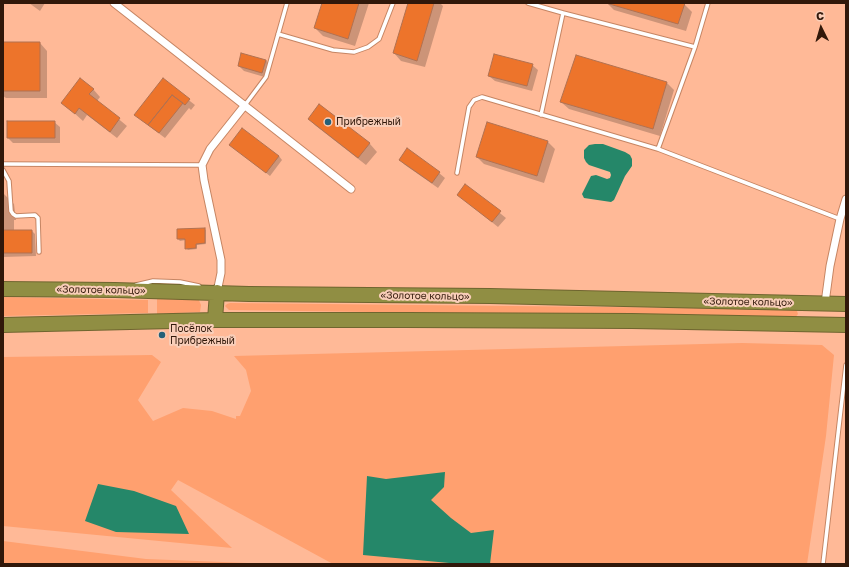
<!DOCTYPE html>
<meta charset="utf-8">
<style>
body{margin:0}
#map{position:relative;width:849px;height:567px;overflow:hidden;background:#ffb997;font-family:"Golos Text",sans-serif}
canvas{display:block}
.frame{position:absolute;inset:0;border:4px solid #31180a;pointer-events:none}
.north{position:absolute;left:801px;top:8px;width:40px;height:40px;-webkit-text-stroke:3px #f9ceb9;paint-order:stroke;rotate:355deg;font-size:11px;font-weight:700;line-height:16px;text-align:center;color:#31180a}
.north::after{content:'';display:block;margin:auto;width:14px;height:18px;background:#31180a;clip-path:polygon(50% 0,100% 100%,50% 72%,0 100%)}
</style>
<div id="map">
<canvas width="849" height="567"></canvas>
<div class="frame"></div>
<div class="north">С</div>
</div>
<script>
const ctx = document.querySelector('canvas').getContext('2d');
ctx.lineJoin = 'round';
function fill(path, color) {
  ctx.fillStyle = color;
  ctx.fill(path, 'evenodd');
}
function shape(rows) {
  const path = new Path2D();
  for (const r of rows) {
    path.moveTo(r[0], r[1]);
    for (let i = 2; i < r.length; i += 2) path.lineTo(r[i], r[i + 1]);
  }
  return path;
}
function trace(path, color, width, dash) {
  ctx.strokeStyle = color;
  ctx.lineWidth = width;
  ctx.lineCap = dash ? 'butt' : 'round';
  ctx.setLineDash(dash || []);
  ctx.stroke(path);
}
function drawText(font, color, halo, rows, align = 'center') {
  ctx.font = font + ' "Golos Text",sans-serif';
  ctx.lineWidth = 4;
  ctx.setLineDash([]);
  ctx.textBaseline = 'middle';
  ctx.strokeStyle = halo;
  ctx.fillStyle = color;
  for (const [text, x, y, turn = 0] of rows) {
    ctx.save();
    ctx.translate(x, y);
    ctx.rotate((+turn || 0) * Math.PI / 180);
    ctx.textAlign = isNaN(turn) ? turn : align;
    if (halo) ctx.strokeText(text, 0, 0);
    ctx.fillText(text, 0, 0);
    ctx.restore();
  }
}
const green = shape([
 [3,297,148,300,148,313,3,316],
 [198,298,201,305,200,312,157,314,157,299],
 [230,303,794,309,797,311,798,314,795,318,229,310,225,306,227,304],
 [742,343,822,345,834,355,826,436,807,564,333,564,178,480,171,490,232,548,3,526,3,357,152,355,161,362,138,400,153,421,183,408,212,411,236,419,236,416,240,416,251,391,246,370,234,356],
 [3,541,146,559,273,564,3,564]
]);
const water = shape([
 [595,144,603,144,625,152,630,155,632,159,632,166,625,176,614,200,611,202,584,198,582,194,591,176,596,175,607,179,610,178,611,175,610,172,589,165,586,162,584,158,584,150,589,145],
 [445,472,444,487,431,500,451,518,471,533,494,530,490,564,460,564,363,555,367,476,386,479],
 [98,484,134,491,176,506,189,534,116,532,85,521]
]);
const shadow = shape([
 [29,3,45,3,40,11],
 [323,3,369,3,355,46,323,36,315,28],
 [409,3,440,3,443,6,425,67,401,61,394,53],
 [607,3,680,3,684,4,692,12,686,31,614,10],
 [3,43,40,43,47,51,47,98,6,98,3,96],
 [266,60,271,66,268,78,244,71,239,66],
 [532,65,538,70,532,91,495,81,489,76],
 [163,80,195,105,191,110,189,108,165,138,141,120],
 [666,82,674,90,660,136,569,109,561,102],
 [93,89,100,97,97,101,127,126,117,138,87,115,83,121,63,103],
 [320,105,370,144,377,152,366,165,316,126,309,119],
 [54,122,60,127,60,143,13,143,8,138],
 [548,142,555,149,544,183,484,164,477,157],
 [230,145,279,156,282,160,270,176],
 [400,160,439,173,445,178,438,188,405,165],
 [465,185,506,218,498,227,458,195],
 [3,193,14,204,16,220,14,220,14,231,32,231,35,234,36,256,3,257],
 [205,229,206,230,206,244,197,245,197,249,188,250,186,248,186,240,180,241,178,239,178,230]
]);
const building = shape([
 [322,3,359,3,348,39,314,28,322,3],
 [408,3,434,3,417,61,393,53,408,3],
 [606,3,685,3,678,24,606,3],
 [3,42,40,42,40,91,3,91,3,42],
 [241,53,266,60,262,73,238,66,241,53],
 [494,54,533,64,527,86,488,76,494,54],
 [576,55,667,82,653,129,560,102,576,55],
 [80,78,94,89,89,94,120,118,110,132,79,108,75,114,61,103,80,78],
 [163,78,190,99,185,105,172,95,148,125,134,115,163,78],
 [172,95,183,103,159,133,148,125,172,95],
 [319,104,370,143,358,158,308,119,319,104],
 [7,121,55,121,55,138,7,138,7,121],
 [487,122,548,141,537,176,476,157,487,122],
 [242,128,279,156,266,173,229,145,242,128],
 [407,148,440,172,432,183,399,160,407,148],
 [465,184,501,211,492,222,457,195,465,184],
 [205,228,205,243,196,244,196,248,185,249,185,239,177,239,177,229,205,228],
 [3,230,32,230,32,253,3,253,3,230]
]);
const lane = shape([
 [528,3,563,13],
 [278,34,333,50,354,52,368,47,379,39,393,3],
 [245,105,266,77,287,3],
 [541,115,563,13,695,47],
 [658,149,695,47,708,3],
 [3,164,202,165],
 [3,170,9,181,11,211,13,214,16,216,35,215,38,218,39,252],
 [457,173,469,107,474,100,482,97,658,149,840,219],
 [136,285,153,281,180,282,199,286],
 [823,564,846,365]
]);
const street = shape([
 [114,3,351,189],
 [217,292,221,273,221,260,204,180,202,165,210,149,245,105],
 [825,303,830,266,840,219,846,199]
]);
const highway = shape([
 [3,289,115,290,249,294,490,296,846,304],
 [215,320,217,292],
 [3,325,215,320,406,320,632,321,846,325]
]);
const markers = [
 [328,122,4,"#246078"],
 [162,335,4,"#246078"]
];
const poiNames = [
 ["Прибрежный",336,122],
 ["Посёлок",170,329],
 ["Прибрежный",170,341]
];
const streetNames = [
 ["«Золотое кольцо»",101,290,1],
 ["«Золотое кольцо»",425,296,1],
 ["«Золотое кольцо»",748,302,1]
];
fill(green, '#ffa06f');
fill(water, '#258769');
fill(shadow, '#0003');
fill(building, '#ed742b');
trace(building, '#b17151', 1);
trace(lane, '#c68563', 5.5);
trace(street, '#c68563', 9);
trace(highway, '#6f652f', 16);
trace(lane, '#fff', 3.5);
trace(street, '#fff', 7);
trace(highway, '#908e43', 14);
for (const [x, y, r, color] of markers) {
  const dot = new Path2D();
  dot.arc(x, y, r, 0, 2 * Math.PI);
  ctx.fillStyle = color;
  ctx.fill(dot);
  trace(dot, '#f9ceb9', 1.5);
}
drawText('10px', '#31180a', '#f9ceb9', poiNames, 'left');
drawText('10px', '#31180a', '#f9ceb9', streetNames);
</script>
